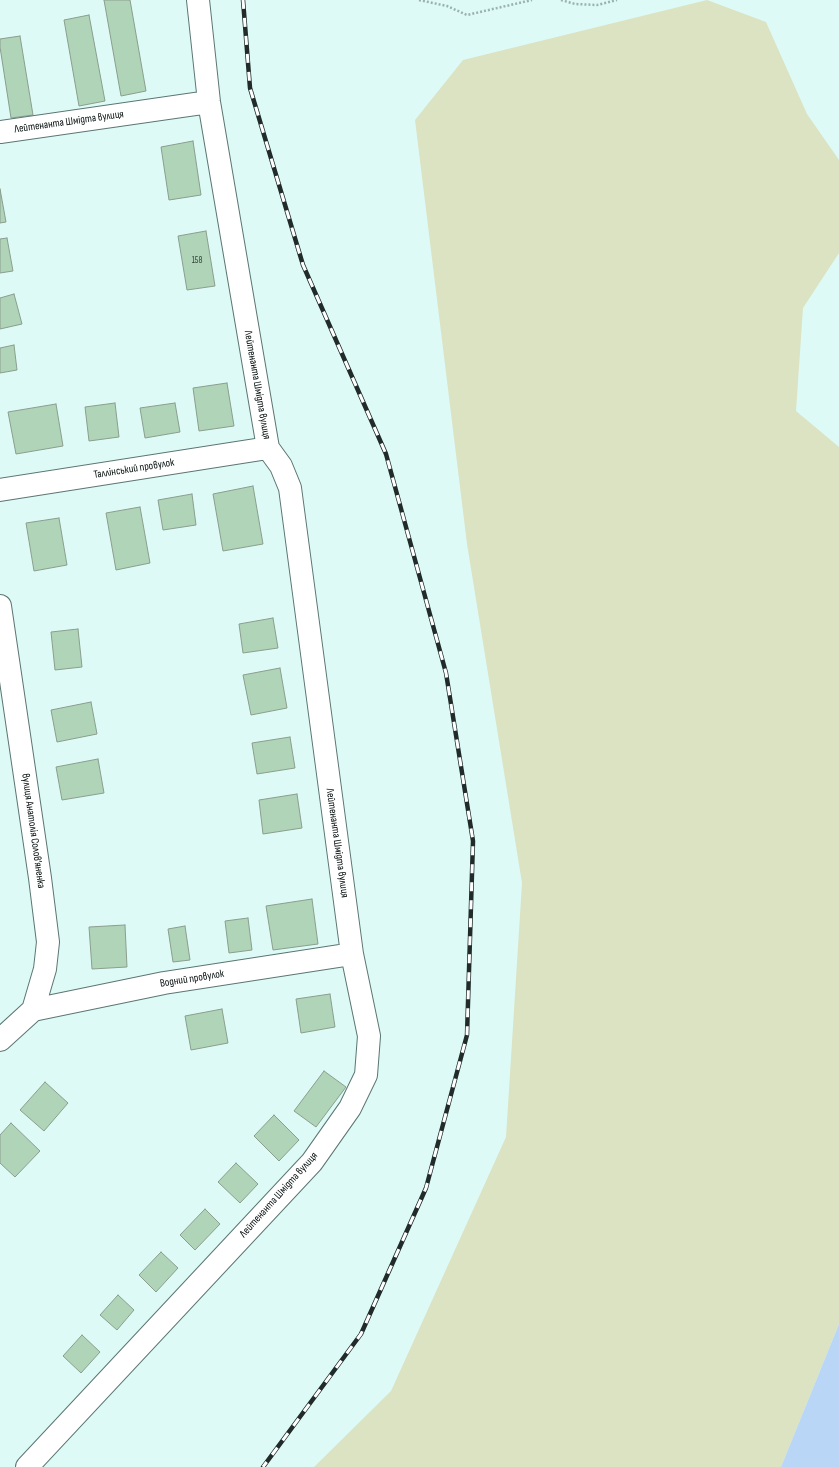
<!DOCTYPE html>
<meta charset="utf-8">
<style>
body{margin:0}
canvas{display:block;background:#ddfaf6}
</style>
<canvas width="839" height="1467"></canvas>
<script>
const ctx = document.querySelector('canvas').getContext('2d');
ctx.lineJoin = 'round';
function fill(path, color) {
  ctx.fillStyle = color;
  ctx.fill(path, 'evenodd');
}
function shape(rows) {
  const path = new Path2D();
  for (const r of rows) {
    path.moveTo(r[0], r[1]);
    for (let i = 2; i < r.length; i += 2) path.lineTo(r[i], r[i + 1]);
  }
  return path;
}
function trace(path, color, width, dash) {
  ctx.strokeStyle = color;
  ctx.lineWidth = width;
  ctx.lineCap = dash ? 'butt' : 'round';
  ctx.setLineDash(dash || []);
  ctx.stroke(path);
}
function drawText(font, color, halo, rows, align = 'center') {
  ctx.font = font + ' "Sofia Sans Condensed",sans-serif';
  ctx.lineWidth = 3;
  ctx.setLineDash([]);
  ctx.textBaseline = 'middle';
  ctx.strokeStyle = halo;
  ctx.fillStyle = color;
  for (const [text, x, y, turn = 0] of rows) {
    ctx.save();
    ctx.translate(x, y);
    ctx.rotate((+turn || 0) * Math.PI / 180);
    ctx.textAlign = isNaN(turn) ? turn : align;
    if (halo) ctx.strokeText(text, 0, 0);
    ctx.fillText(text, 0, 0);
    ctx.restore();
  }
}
const green = shape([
 [707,0,766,22,807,114,839,160,839,253,803,308,796,411,839,447,839,1324,781,1467,314,1467,391,1391,506,1137,522,883,467,544,415,120,463,60]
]);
const water = shape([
 [839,1324,839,1467,781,1467]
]);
const building = shape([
 [104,0,130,0,146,91,121,96,104,0],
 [89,15,105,101,79,106,64,20,89,15],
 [20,36,33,115,11,118,0,47,0,39,20,36],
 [193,141,201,195,169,200,161,147,193,141],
 [0,189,6,222,0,223,0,189],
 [206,231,215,286,187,290,178,236,206,231],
 [7,238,13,271,0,273,0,239,7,238],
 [14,294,22,324,0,329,0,298,14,294],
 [14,345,17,370,0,373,0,348,14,345],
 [227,383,234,426,199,431,193,388,227,383],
 [115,403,119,437,89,441,85,407,115,403],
 [175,403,180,432,145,438,140,408,175,403],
 [56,404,63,446,16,454,8,412,56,404],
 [253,486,263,544,223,551,213,494,253,486],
 [192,494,196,525,163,530,158,500,192,494],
 [140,507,150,563,116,570,106,513,140,507],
 [59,518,67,565,34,571,26,523,59,518],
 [273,618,278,648,243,653,239,624,273,618],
 [78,629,82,667,55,670,51,632,78,629],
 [280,668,287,708,251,715,243,675,280,668],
 [91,702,97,734,57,742,51,710,91,702],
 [290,737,295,768,257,774,252,743,290,737],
 [98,759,104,793,62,800,56,767,98,759],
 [297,794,302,828,263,834,259,800,297,794],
 [312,899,318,944,273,950,266,906,312,899],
 [248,918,252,950,229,953,225,921,248,918],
 [125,925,127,967,92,969,89,927,125,925],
 [185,926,190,960,173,962,168,929,185,926],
 [330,994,335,1027,301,1033,296,999,330,994],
 [222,1009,228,1043,191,1050,185,1016,222,1009],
 [324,1071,346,1087,316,1127,294,1111,324,1071],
 [45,1082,68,1103,44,1131,20,1110,45,1082],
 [274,1115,299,1140,279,1161,254,1136,274,1115],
 [11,1123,40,1151,15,1177,0,1163,0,1135,11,1123],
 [236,1163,258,1184,240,1203,218,1182,236,1163],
 [205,1209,220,1224,195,1250,180,1235,205,1209],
 [161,1252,178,1268,156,1292,139,1275,161,1252],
 [118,1295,134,1310,117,1330,100,1315,118,1295],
 [82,1335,100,1352,81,1373,63,1356,82,1335]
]);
const path = shape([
 [419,0,447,6,467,15,532,0],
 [561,0,575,4,597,5,617,0]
]);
const minor = shape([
 [0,132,209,102],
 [0,490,268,448],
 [0,606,40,878,48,942,45,969,33,1010,0,1040],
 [33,1010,164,983,352,954],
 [27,1467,312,1162,350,1108,366,1075,369,1036,352,954,290,488,281,466,268,448,209,102,198,0]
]);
const rail = shape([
 [243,0,250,88,303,265,386,454,446,673,473,841,467,1035,426,1188,361,1334,263,1467]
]);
const numberNames = [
 ["158",197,261]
];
const streetNames = [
 ["Лейтенанта Шмідта вулиця",69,122,-8],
 ["Лейтенанта Шмідта вулиця",257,385,80],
 ["Таллінський провулок",134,469,-9],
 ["вулиця Анатолія Солов’яненка",33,831,82],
 ["Лейтенанта Шмідта вулиця",337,843,82],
 ["Водний провулок",192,979,-9],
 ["Лейтенанта Шмідта вулиця",279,1195,-48]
];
fill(green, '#dce3c3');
fill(water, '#bad6f7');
fill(building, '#afd4b7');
trace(building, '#8b9e8f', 1);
trace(minor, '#5c7672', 24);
trace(path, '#9bb2af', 2.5, [2, 2]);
trace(minor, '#fff', 22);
trace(rail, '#202b2a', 4.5);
trace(rail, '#fff', 3, [9]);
drawText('9px', '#304038', null, numberNames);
drawText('11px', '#050e0d', '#fff', streetNames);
</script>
